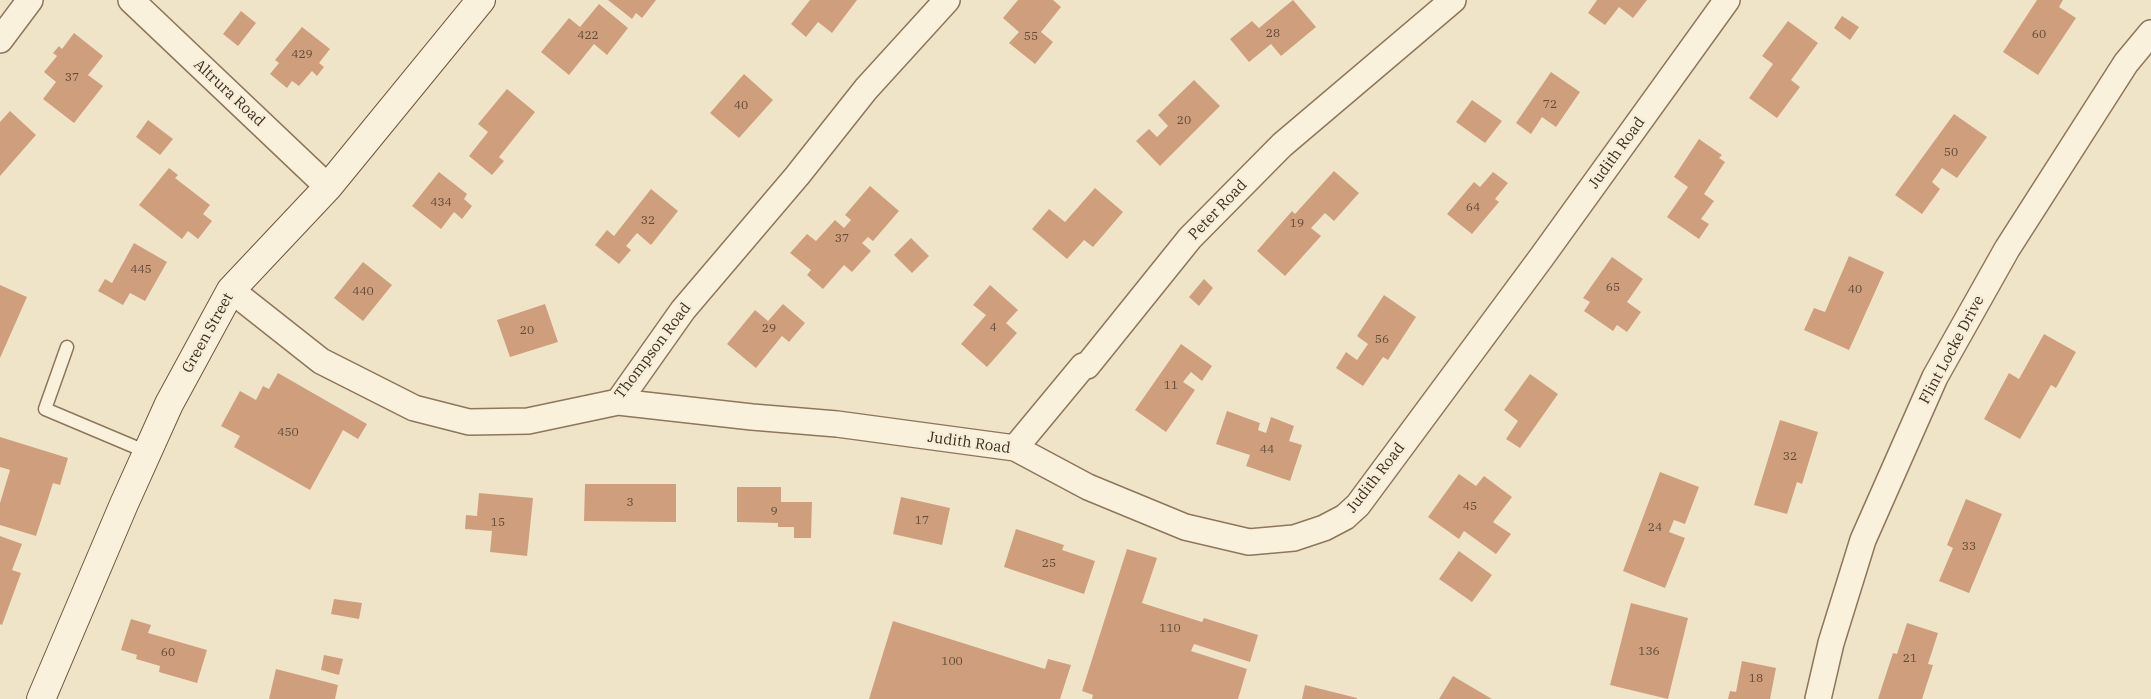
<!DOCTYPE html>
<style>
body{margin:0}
canvas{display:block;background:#f0e4c8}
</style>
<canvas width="2151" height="699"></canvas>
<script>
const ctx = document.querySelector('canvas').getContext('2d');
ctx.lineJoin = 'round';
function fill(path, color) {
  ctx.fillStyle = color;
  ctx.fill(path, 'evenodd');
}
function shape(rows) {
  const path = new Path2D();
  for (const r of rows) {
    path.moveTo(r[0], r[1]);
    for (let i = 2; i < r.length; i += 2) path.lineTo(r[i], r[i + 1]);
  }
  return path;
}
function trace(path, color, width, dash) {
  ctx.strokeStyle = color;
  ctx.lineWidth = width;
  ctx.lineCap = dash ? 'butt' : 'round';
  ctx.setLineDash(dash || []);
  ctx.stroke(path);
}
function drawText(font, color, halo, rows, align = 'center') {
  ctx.font = font + ' "IBM Plex Serif",serif';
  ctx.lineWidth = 5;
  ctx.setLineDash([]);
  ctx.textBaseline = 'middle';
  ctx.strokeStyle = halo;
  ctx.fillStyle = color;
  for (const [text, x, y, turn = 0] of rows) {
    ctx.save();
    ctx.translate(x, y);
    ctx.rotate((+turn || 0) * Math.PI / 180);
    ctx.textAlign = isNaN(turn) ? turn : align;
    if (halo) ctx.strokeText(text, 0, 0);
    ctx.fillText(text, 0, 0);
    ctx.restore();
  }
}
const building = shape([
 [608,0,656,0,642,18,636,13,632,19],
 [810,0,857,0,832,33,818,22,806,37,791,24],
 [1018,0,1053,0,1061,7,1041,32,1053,42,1035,64,1009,43,1019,32,1003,18],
 [1293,0,1316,27,1281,56,1271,44,1249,62,1230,39,1252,21,1259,28],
 [1597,0,1647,0,1633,18,1619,7,1605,25,1588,13],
 [2037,0,2063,0,2059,7,2076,18,2038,75,2003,52],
 [599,4,628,28,607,55,594,44,569,75,541,52,569,18,580,27],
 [241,11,256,23,238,46,223,34],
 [1842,16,1859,27,1850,40,1834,28],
 [1788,21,1818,43,1791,80,1800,87,1777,118,1749,98,1773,64,1762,56],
 [302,27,330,49,319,63,324,67,317,76,312,71,299,86,292,81,287,88,270,74,279,63,275,60],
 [74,33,103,56,88,75,103,86,74,123,43,99,56,82,44,72,57,56,53,53,59,46,62,49],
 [1551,72,1580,92,1556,127,1542,117,1531,134,1516,123],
 [744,74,773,100,739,138,710,113],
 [1194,80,1220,106,1160,166,1136,141,1149,129,1157,137,1168,126,1158,115],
 [507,89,535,112,499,157,504,161,492,175,469,156,488,132,478,124],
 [1472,100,1502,121,1485,143,1456,122],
 [10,111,36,135,0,176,0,122],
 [1954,114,1987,137,1957,178,1942,168,1932,182,1940,189,1922,214,1895,195],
 [148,120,173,139,160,155,136,137],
 [1699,139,1722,155,1719,158,1725,162,1704,194,1714,201,1701,219,1709,224,1699,239,1667,217,1688,187,1674,177],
 [169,168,178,175,175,178,210,205,203,214,212,221,198,239,188,231,182,239,139,205],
 [1334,171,1359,193,1334,221,1325,213,1311,228,1321,236,1285,276,1257,251,1292,211,1295,214],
 [439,172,467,194,464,199,472,206,462,219,454,212,441,229,412,206],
 [1493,172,1508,183,1495,199,1499,202,1472,234,1447,214,1474,182,1480,187],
 [870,186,899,211,873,241,868,237,862,243,871,251,852,272,844,265,823,289,807,275,811,270,790,253,807,234,816,241,835,220,844,228,851,220,845,215],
 [1095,188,1123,212,1093,247,1084,240,1067,259,1032,229,1049,209,1065,222],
 [651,189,678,211,651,245,637,233,626,246,631,250,619,264,595,245,607,230,614,236],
 [911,238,929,256,912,273,894,255],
 [134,243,167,262,145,301,130,293,123,305,98,291,105,279,112,283],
 [1849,256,1884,272,1849,350,1804,330,1814,308,1825,312],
 [1612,257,1643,279,1627,302,1641,312,1627,332,1617,325,1613,331,1584,311,1590,302,1583,298],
 [363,262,392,285,363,321,334,298],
 [1204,279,1213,288,1199,306,1189,297],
 [0,285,27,297,0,358],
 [990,285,1018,310,1006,323,1017,333,987,367,961,344,986,315,973,305],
 [1384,295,1416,317,1388,360,1383,357,1363,386,1336,368,1346,352,1357,360,1368,344,1357,336],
 [545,304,558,342,510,357,497,320],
 [783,304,805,323,789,342,782,336,756,368,727,344,755,310,768,321],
 [2044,334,2076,352,2056,388,2051,385,2020,439,1984,419,2009,373,2019,379],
 [1181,344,1212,366,1202,381,1191,372,1183,382,1195,390,1166,432,1135,410],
 [278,373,367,424,358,439,343,430,310,490,234,447,240,436,221,426,240,391,256,400,263,386,269,389],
 [1530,374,1558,394,1520,448,1506,439,1518,421,1504,410],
 [1227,411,1260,423,1258,430,1266,433,1271,417,1294,426,1289,441,1302,445,1290,481,1246,466,1250,455,1216,444],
 [1780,420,1818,432,1802,484,1797,482,1787,514,1754,505],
 [0,437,68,458,60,485,53,483,36,536,0,525,0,503,10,470,0,467],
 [1660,472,1699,487,1685,524,1674,520,1669,532,1685,538,1665,588,1623,571],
 [1459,474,1476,486,1484,476,1512,497,1493,522,1511,534,1496,554,1464,531,1459,539,1428,517],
 [585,484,676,484,676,522,584,521],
 [737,487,781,487,781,502,812,502,811,538,794,538,794,527,778,527,778,523,737,522],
 [479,493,533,498,527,556,490,552,492,531,465,529,466,515,477,516],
 [901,497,950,508,942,545,893,534],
 [1966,499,2002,514,1969,593,1939,581,1953,548,1947,545],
 [1016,529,1064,545,1062,550,1095,561,1084,594,1004,567],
 [0,536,22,544,12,570,21,573,2,625,0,624],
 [1127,549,1157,558,1142,603,1202,622,1204,618,1258,635,1250,662,1194,644,1191,651,1247,669,1238,699,1092,699,1093,695,1082,691],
 [1459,551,1492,575,1472,602,1439,579],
 [334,599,362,603,359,619,331,614],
 [1631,603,1688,618,1668,699,1610,685],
 [131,619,151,625,148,633,207,650,197,683,159,672,160,666,136,659,137,655,121,650],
 [893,621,1045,669,1048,659,1071,665,1060,699,869,699],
 [1907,623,1938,633,1928,664,1933,665,1922,699,1878,699,1893,653,1897,654],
 [324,655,343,659,339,675,321,670],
 [1742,661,1776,668,1770,699,1728,699,1730,691,1736,692],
 [276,669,338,685,335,699,269,699],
 [1453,676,1492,699,1439,699],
 [1305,685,1357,698,1357,699,1302,699]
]);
const service = shape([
 [67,347,45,409,147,452]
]);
const minor = shape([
 [131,0,328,187],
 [0,40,30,0],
 [231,290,321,361,414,408,469,422,528,421,618,402,683,310,797,176,866,89,947,0],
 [618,402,752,417,837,424,1015,448,1088,487,1185,527,1249,542,1294,538,1324,528,1345,517,1358,505,1541,258,1727,0],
 [1015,448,1083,366,1087,366,1190,238,1282,145,1453,0],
 [1818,699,1831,643,1863,540,1935,377,2007,249,2126,63,2151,33]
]);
const secondary = shape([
 [41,699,124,504,169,404,231,290,328,187,481,0]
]);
const numberNames = [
 ["28",1273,34],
 ["60",2039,35],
 ["422",588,36],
 ["55",1031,37],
 ["429",302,55],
 ["37",72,78],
 ["72",1550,105],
 ["40",741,106],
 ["20",1184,121],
 ["50",1951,153],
 ["434",441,203],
 ["64",1473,208],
 ["32",648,221],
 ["19",1297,224],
 ["37",842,239],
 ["445",141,270],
 ["65",1613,288],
 ["40",1855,290],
 ["440",363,292],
 ["4",993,328],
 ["29",769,329],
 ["20",527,331],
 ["56",1382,340],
 ["11",1171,386],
 ["450",288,433],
 ["44",1267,450],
 ["32",1790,457],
 ["3",630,503],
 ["45",1470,507],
 ["9",774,512],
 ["17",922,521],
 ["15",498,523],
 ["24",1655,528],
 ["33",1969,547],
 ["25",1049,564],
 ["110",1170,629],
 ["136",1649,652],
 ["60",168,653],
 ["21",1910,659],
 ["100",952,662],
 ["18",1756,679]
];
const streetNames = [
 ["Altrura Road",229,93,43],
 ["Judith Road",1617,153,-54],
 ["Peter Road",1218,210,-46],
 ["Green Street",208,333,-61],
 ["Flint Locke Drive",1952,350,-62],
 ["Thompson Road",653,351,-53],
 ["Judith Road",969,443,8],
 ["Judith Road",1376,478,-52]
];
fill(building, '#cf9f7d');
trace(service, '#8d765c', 15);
trace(minor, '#8d765c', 28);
trace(secondary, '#6f573f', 30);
trace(service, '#faf1dc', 12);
trace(minor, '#faf1dc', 25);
trace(secondary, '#faf1dc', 28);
drawText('12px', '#624a37', null, numberNames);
drawText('15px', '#3d2e20', '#f7eed8', streetNames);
</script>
